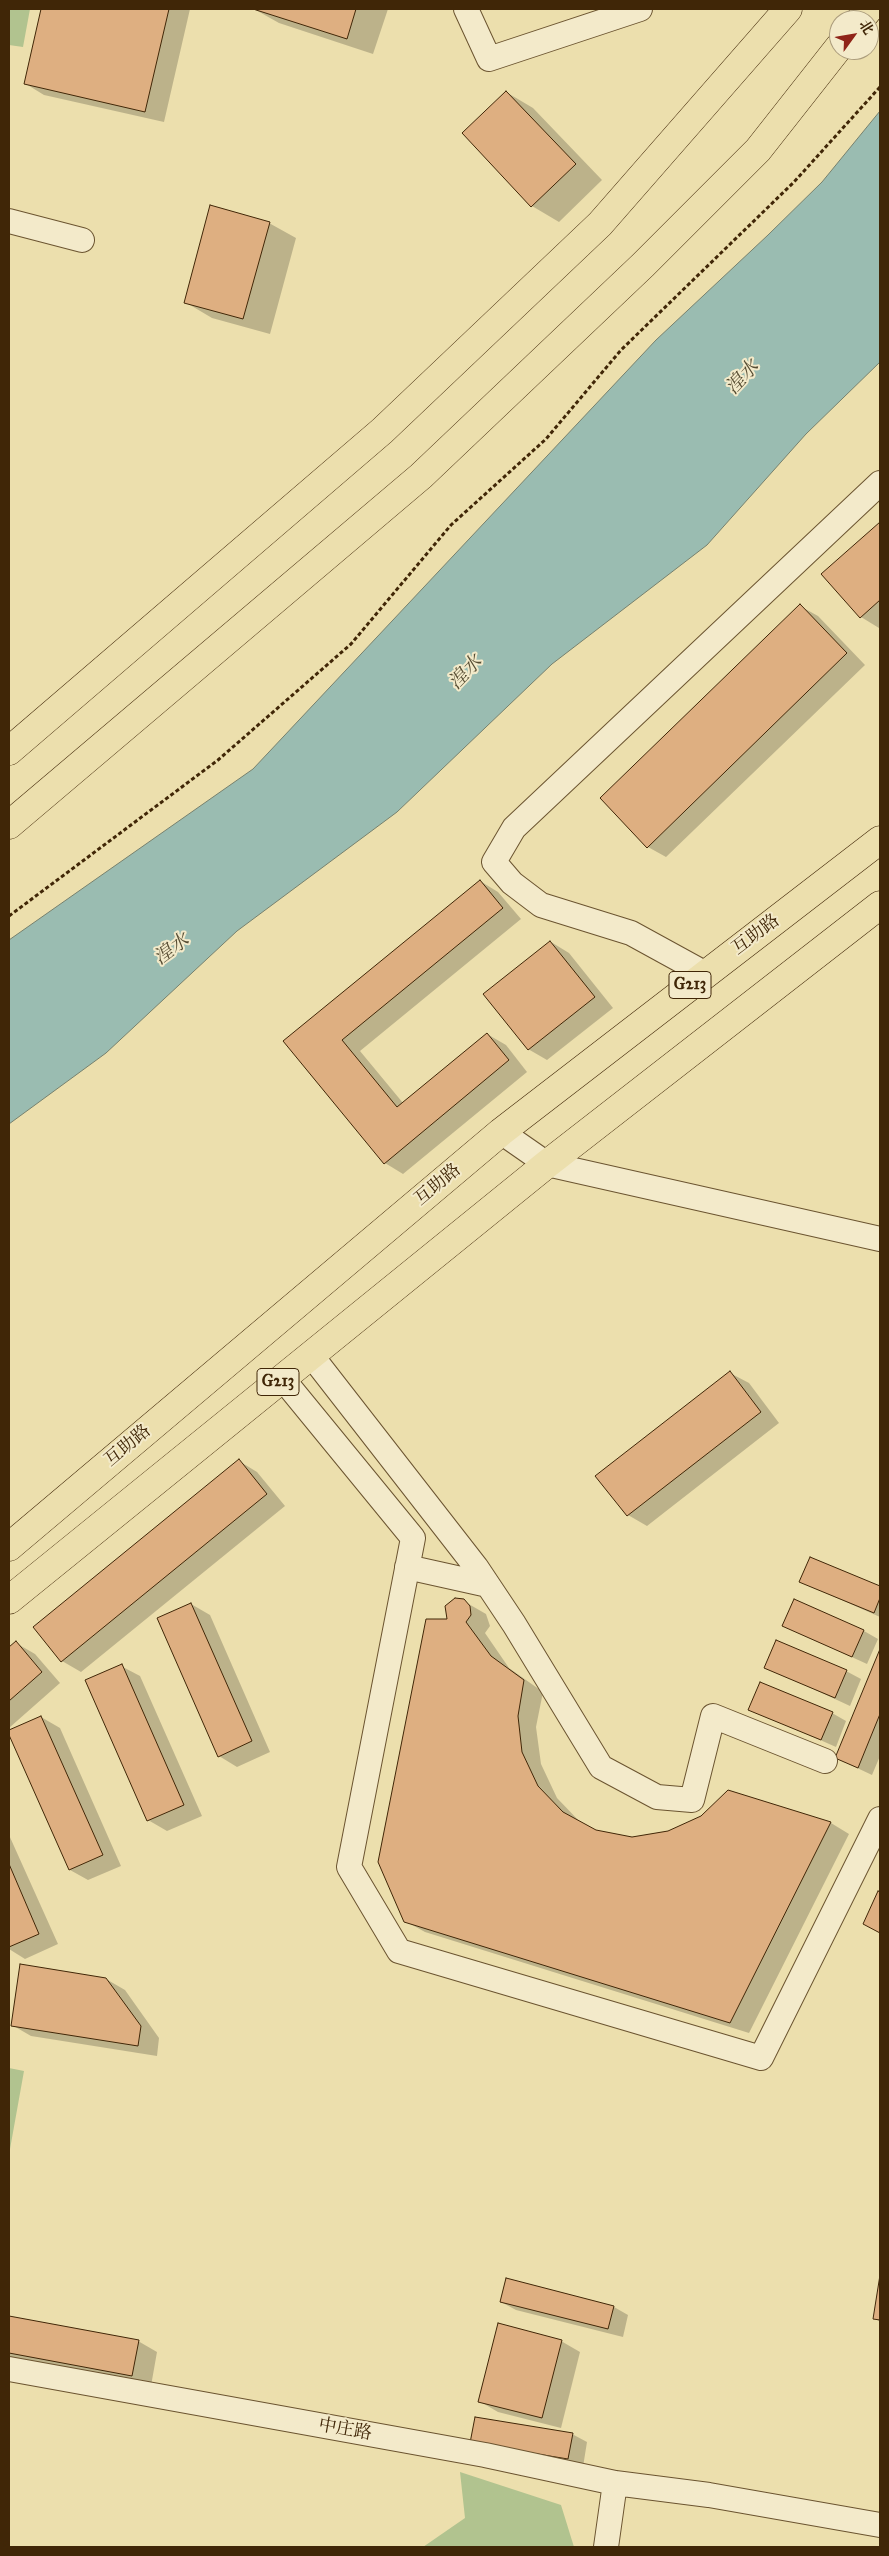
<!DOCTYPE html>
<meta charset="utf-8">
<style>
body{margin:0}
#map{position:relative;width:889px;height:2556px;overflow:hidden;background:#ecdfad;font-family:"IM FELL Great Primer","Noto Serif SC",serif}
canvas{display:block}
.frame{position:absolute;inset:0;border:10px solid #402607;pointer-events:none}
.north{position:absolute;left:829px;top:10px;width:50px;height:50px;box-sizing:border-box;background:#f3eaca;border:1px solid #ab9c7c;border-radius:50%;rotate:58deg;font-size:14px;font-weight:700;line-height:20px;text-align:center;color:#402607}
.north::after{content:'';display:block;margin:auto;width:18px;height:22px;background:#8f2418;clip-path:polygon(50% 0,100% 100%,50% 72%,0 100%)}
</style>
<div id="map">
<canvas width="889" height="2556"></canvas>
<div class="frame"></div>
<div class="north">北</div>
</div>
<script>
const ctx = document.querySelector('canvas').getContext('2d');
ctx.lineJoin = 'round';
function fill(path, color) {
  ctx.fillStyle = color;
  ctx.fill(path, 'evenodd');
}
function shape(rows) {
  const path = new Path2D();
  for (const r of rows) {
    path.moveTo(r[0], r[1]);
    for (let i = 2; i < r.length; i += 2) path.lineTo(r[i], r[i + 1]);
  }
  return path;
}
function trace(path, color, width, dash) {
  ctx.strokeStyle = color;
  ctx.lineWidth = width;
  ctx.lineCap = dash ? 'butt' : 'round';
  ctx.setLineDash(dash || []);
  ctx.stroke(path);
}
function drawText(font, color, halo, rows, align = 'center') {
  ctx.font = font + ' "IM FELL Great Primer","Noto Serif SC",serif';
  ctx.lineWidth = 4;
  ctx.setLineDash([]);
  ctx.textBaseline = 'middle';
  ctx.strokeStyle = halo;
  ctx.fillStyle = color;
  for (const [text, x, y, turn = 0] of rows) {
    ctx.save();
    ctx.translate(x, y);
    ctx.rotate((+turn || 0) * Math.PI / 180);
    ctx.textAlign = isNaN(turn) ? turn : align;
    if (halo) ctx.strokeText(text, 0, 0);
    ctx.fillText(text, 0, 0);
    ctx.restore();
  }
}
const green = shape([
 [9,9,30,9,23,47,9,45],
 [9,2068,24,2071,10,2149,9,2149],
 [460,2472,561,2505,574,2547,423,2547,465,2518]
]);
const water = shape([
 [880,111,880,362,806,434,707,545,552,664,397,812,237,931,106,1053,9,1124,9,940,253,769,656,340,768,235,822,182,880,111]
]);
const shadow = shape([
 [43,9,190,9,164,122,44,95,26,84],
 [254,9,388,9,373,54,279,23],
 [506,92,533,108,602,180,559,222,532,206,463,133],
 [269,223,296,238,270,334,212,318,185,302],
 [880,523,880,627,879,628,861,617,823,574],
 [800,606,818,616,865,665,666,857,648,847],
 [480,881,498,892,521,919,360,1051,403,1103,487,1034,506,1045,527,1072,403,1174,385,1163,285,1042],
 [551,942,569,953,613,1008,547,1060,528,1049],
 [730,1373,749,1383,779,1423,647,1526,628,1515],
 [239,1461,257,1472,285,1506,81,1672,62,1661],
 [811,1558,880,1588,880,1617,801,1582],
 [460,1599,486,1614,490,1626,485,1633,509,1668,543,1692,536,1727,541,1764,557,1798,581,1823,596,1831,632,1838,669,1833,702,1817,728,1792,831,1823,849,1834,749,2033,425,1932,405,1921,448,1620,446,1611,452,1600],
 [191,1604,210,1615,270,1752,237,1767,219,1756],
 [784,1626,864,1631,878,1639,867,1664],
 [16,1643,35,1654,60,1683,9,1728,9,1649],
 [880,1652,880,1756,872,1775,836,1758],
 [121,1666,140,1676,202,1816,167,1831,148,1820],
 [766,1667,846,1671,861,1679,850,1706],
 [750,1709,832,1713,846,1721,836,1747],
 [41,1717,60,1728,121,1866,88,1880,70,1870,9,1732],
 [9,1835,58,1944,25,1959,9,1949],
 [106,1979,125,1990,159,2038,157,2056,31,2036,12,2025],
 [880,2283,880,2322,875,2318],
 [501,2302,614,2307,628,2315,623,2337,516,2310],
 [9,2317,138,2341,157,2352,151,2386,9,2359],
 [561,2341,580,2352,561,2428,498,2412,479,2401],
 [572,2434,587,2442,583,2467,486,2451]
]);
const building = shape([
 [41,9,169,9,145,112,24,84,41,9],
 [253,9,356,9,347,39,253,9],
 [506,91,576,164,531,207,462,133,506,91],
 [210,205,270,222,243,319,184,303,210,205],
 [880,522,880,600,860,618,821,574,880,522],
 [800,604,847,653,647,848,600,798,800,604],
 [480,880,503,908,342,1040,397,1107,487,1033,509,1060,384,1164,283,1041,480,880],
 [550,941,595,997,528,1050,483,994,550,941],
 [730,1371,761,1412,627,1516,595,1476,730,1371],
 [239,1459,267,1494,61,1662,33,1627,239,1459],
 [810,1557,880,1586,880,1598,874,1613,799,1582,810,1557],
 [455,1598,464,1599,470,1606,471,1615,466,1622,491,1656,524,1680,518,1716,522,1752,538,1786,563,1812,596,1830,632,1837,668,1831,701,1816,728,1790,831,1822,730,2023,404,1922,378,1862,426,1619,447,1619,445,1606,455,1598],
 [794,1599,864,1630,852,1657,782,1626,794,1599],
 [191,1603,252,1741,218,1757,157,1618,191,1603],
 [776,1640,847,1670,835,1698,764,1668,776,1640],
 [16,1641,42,1672,9,1701,9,1647,16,1641],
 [880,1649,880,1714,858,1768,835,1758,880,1649],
 [122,1664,184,1805,147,1821,85,1680,122,1664],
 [760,1682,833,1712,821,1740,748,1710,760,1682],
 [41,1716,103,1855,69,1870,9,1735,9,1730,41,1716],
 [9,1864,39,1934,9,1947,9,1864],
 [878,1891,880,1892,880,1933,863,1924,878,1891],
 [20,1964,106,1978,141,2026,138,2046,11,2026,20,1964],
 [880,2275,880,2320,873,2319,880,2275],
 [506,2278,614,2306,608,2329,500,2302,506,2278],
 [9,2316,139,2340,132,2376,9,2353,9,2316],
 [498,2323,562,2340,542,2418,478,2402,498,2323],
 [475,2417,573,2433,568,2459,470,2443,475,2417]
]);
const path = shape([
 [9,916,218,760,351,644,451,525,546,439,621,350,794,182,880,87]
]);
const minor = shape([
 [466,9,489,59,640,9],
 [9,221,82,240],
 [704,973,631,933,541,905,512,883,494,862,514,828,880,483],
 [501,1132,547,1164,880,1239],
 [311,1355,476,1567,514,1624,601,1767,657,1797,692,1800,713,1716,825,1761],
 [282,1378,413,1538,349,1867,399,1951,761,2058,880,1819],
 [407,1567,488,1585],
 [9,2369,485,2455,615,2483,709,2495,880,2525],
 [606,2547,615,2483]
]);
const major = shape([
 [860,20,869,9],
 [9,751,382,431,600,224,788,9],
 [9,825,421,476,643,265,758,150,839,47]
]);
const highway = shape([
 [9,1547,501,1132,880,840],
 [9,1600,547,1164,880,905]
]);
const shields = [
 [690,985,42],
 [278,1382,42]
];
const shieldNames = [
 ["G213",690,985],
 ["G213",278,1382]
];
const streetNames = [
 ["互助路",756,935,-37],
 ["互助路",438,1185,-40],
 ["互助路",128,1446,-40],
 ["中庄路",345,2430,10]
];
const waterNames = [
 ["湟水",743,378,-47],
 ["湟水",466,673,-46],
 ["湟水",172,950,-36]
];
fill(green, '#b1c38f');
fill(water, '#9abcb1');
trace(water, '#76806d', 1);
fill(shadow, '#0003');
fill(building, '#deaf81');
trace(building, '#402607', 1);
trace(minor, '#6b5430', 26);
trace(major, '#402607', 29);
trace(highway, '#402607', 29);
trace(path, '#402607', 3, [4, 2.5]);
trace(minor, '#f3eaca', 24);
trace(major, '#ecdfad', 28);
trace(highway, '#ecdfad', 28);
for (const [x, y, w] of shields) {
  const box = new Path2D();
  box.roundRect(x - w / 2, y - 13.5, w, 27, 4);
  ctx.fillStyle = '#f3eaca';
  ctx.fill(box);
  trace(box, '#402607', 1);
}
drawText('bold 16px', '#402607', null, shieldNames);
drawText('18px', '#402607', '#f3eaca', streetNames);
drawText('italic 19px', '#564c32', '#f3eaca', waterNames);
</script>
